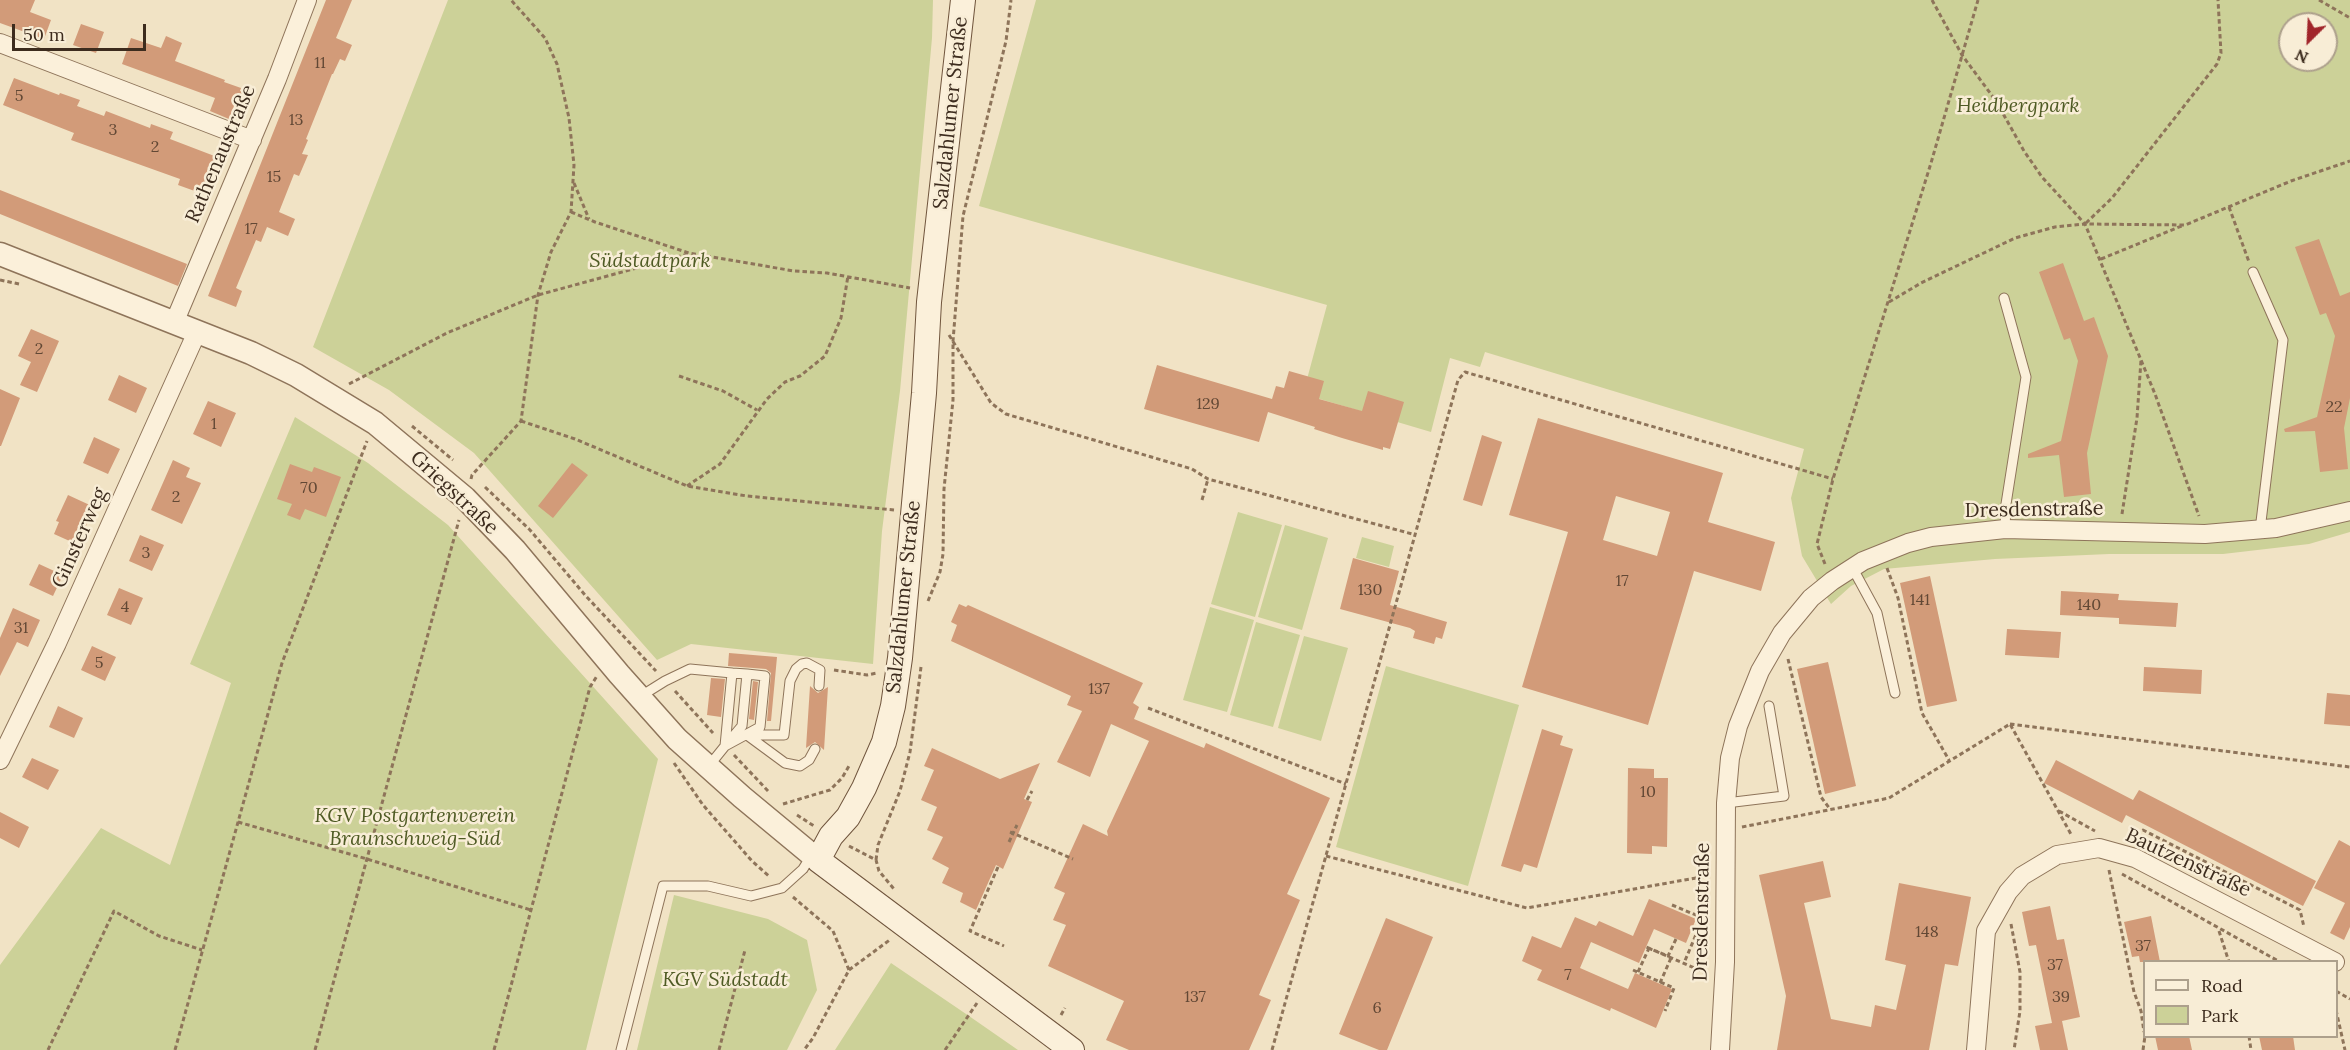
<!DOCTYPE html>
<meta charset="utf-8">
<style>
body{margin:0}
#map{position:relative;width:2350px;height:1050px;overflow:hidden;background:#f1e3c5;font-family:Lora,serif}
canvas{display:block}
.legend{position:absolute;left:2143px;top:960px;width:195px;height:78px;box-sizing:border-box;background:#f8edd6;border:2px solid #ada08c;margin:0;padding:8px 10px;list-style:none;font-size:18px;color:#3d2c1e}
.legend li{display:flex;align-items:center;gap:12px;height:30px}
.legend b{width:30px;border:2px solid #ada08c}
.north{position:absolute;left:2278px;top:12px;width:60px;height:60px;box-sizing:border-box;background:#f8edd6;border:2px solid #ada08c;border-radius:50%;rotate:204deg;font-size:16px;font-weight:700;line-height:24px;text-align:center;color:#3d2c1e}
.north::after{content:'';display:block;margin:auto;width:21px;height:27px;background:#a1252a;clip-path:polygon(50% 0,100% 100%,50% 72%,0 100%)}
.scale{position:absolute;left:12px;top:24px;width:134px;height:27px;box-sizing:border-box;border:3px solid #3d2c1e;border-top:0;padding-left:8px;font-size:18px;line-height:21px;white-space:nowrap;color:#3d2c1e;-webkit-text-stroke:4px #f8edd6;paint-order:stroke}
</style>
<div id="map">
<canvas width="2350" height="1050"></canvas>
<ul class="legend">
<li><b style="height:8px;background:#fbf0da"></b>Road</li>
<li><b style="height:16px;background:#ccd198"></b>Park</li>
</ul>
<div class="north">N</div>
<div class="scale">50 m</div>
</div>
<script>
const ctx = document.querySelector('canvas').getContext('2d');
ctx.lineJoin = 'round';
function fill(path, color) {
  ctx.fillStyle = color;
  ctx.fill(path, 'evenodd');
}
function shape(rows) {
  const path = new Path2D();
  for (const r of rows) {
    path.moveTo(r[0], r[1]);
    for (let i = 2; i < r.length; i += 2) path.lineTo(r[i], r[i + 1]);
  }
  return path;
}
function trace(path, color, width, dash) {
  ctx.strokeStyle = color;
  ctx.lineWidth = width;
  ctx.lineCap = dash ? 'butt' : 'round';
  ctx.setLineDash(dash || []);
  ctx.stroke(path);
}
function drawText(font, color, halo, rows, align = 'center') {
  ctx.font = font + ' Lora,serif';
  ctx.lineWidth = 5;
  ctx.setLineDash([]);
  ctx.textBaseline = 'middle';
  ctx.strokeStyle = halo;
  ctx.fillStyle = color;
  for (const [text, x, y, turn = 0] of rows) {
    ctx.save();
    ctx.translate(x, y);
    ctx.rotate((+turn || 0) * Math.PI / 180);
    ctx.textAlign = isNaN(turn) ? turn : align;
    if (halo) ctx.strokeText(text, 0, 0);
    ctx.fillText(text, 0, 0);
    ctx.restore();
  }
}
const green = shape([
 [448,0,933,0,932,38,900,391,882,531,873,664,691,644,657,660,474,453,389,390,313,347],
 [1036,0,2350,0,2350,532,2309,544,2223,554,2109,554,1995,559,1884,569,1851,586,1831,604,1802,556,1791,498,1804,449,1485,352,1480,367,1450,358,1431,432,1303,394,1327,305,979,206],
 [2290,24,2326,24,2326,60,2290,60],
 [295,417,368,463,448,525,658,759,586,1050,0,1050,0,965,101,828,170,865,231,683,190,664],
 [1238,512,1282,525,1255,617,1211,604],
 [1285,525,1328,538,1302,630,1258,617],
 [1362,537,1394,546,1389,567,1356,558],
 [1210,607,1254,620,1227,712,1183,700],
 [1256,622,1300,635,1273,727,1230,715],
 [1304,636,1348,648,1321,741,1278,728],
 [1386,666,1519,705,1468,886,1336,847],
 [674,895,768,919,807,940,817,990,787,1050,637,1050],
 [891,963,969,1016,1018,1050,835,1050]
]);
const building = shape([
 [0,0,35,0,30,12,51,20,44,39,0,23],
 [326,0,352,0,336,38,352,45,345,61,340,59,333,74,332,74,306,139,308,140,302,154,308,155,299,176,294,174,279,212,295,219,288,236,267,227,261,242,256,240,236,288,242,291,236,307,208,296],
 [81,24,104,32,96,53,73,45],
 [166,36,182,43,175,61,225,80,224,82,241,88,240,91,251,95,245,110,234,106,229,119,210,111,215,98,122,64,131,38,161,48],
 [14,78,59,95,60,93,80,100,77,106,104,116,106,111,150,128,151,124,173,132,170,139,217,157,203,194,178,185,180,179,71,140,74,133,3,105],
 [0,190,187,264,178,286,0,214],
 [2319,239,2340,296,2350,292,2350,398,2344,428,2348,469,2320,472,2315,431,2285,432,2284,429,2317,417,2335,336,2326,313,2320,315,2295,247],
 [2063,263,2084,321,2094,317,2108,356,2087,453,2091,494,2064,497,2059,455,2028,458,2028,454,2061,441,2078,361,2070,338,2064,340,2039,272],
 [31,329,59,341,37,392,20,385,31,362,18,356],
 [1157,365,1272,399,1276,386,1284,388,1289,371,1324,381,1319,399,1362,411,1368,391,1404,402,1390,449,1383,447,1383,450,1342,438,1314,429,1315,427,1268,412,1259,442,1144,409],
 [119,375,147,388,136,413,108,400],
 [0,389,20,398,1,446,0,446],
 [208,401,236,413,221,447,193,434],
 [1538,418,1723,473,1708,522,1775,542,1761,591,1694,571,1648,725,1522,687,1568,532,1509,515],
 [1616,496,1670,512,1657,556,1603,540],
 [1482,435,1502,442,1482,506,1463,500],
 [94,437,120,449,108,474,83,463],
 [173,460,190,468,186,477,201,483,182,524,151,510],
 [572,463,588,475,553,518,538,506],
 [290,464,312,472,314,467,341,477,326,517,305,509,300,520,287,515,292,504,277,499],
 [68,495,94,507,83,533,79,531,74,543,54,534,59,522,56,521],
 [140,535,164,545,152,571,129,561],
 [1353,558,1399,571,1390,605,1447,622,1442,639,1436,637,1434,644,1413,638,1415,631,1410,628,1340,609],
 [39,564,63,575,53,596,29,585],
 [1930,576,1957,701,1927,707,1900,583],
 [119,588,143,598,131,625,107,615],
 [2061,591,2119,594,2118,600,2178,603,2176,627,2119,624,2119,618,2060,615],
 [959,604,966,607,968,605,1143,683,1133,703,1139,707,1134,719,1204,748,1206,743,1330,798,1287,894,1300,900,1259,995,1271,1000,1249,1050,1129,1050,1106,1040,1124,1001,1048,966,1066,925,1053,920,1065,893,1054,888,1083,824,1108,836,1107,831,1149,741,1111,724,1090,777,1057,762,1082,711,1067,705,1071,696,951,641,957,625,951,622],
 [13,608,40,620,28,647,17,642,0,676,0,638],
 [2007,629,2061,632,2059,658,2005,655],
 [92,646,116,657,105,681,81,670],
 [729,653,777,657,771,721,767,721,771,673,766,669,728,666],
 [1828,662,1856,786,1825,794,1797,669],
 [2144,667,2202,670,2201,694,2143,691],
 [711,678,725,679,721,717,707,715],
 [753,681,758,682,754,720,749,719],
 [810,686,818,693,828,687,824,750,815,742,806,748],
 [2327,693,2350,695,2350,726,2324,724],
 [58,706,83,718,74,738,49,727],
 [1542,729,1563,736,1560,745,1573,749,1537,868,1524,864,1521,872,1501,866],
 [932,748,1000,779,1040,763,1024,799,1032,802,1003,869,996,865,976,910,960,902,963,893,942,883,949,868,932,859,943,837,927,830,937,807,921,800,934,770,924,766],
 [32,758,59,770,48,790,22,777],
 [2056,760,2133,800,2139,790,2316,881,2303,906,2126,815,2122,823,2044,783],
 [1628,768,1654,769,1654,778,1668,778,1667,847,1652,846,1652,854,1627,853],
 [0,812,29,827,19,848,0,838],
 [2339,840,2350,846,2350,927,2344,940,2330,933,2345,903,2314,888],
 [1823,861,1831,897,1804,903,1831,1019,1871,1027,1875,1005,1896,1010,1906,965,1885,960,1899,883,1971,897,1958,966,1945,964,1929,1050,1777,1050,1786,996,1759,875],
 [1649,899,1696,919,1686,943,1654,929,1639,963,1591,942,1580,968,1628,989,1635,973,1672,989,1656,1028,1611,1008,1610,1011,1537,980,1542,970,1522,961,1532,936,1561,948,1575,917,1596,926,1599,921,1633,936],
 [2050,906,2057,940,2064,939,2080,1017,2062,1021,2068,1050,2040,1050,2035,1026,2052,1023,2036,945,2029,946,2022,912],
 [2151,916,2160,962,2140,962,2139,956,2132,957,2124,922],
 [1386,918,1433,937,1387,1050,1379,1050,1339,1034],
 [2155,1036,2189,1036,2192,1050,2158,1050],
 [2259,1036,2293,1036,2295,1050,2262,1050]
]);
const path = shape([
 [1932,0,1962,55,1996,101,2024,151,2042,177,2085,224,2155,394,2199,516],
 [2319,0,2350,18],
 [574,183,589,219],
 [2229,207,2249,262],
 [571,212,595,222,689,253,794,271,827,273,910,288],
 [2086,223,2112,198,2217,64,2221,53,2218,0],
 [2101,259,2184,225],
 [0,280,19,284],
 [1889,302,1921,283,2015,238,2055,227,2085,224,2185,225,2291,181,2350,161],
 [949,335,991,403,1006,414,1192,469,1208,479,1416,535],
 [679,376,723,391,757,410],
 [349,384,447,333,538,295,688,254],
 [521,421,575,439,687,486,747,496,894,510],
 [412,426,453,460],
 [471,479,472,475,521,421,538,295,551,252,571,212,574,165,569,118,557,64,545,38,511,0],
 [687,486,720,464,767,399,785,382,800,376,825,356,841,318,848,276],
 [485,487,530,530,585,595,656,671],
 [1202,500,1208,479],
 [2122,514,2137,418,2141,360],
 [1825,564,1817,544,1833,479,1931,163,1978,0],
 [1887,568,1898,598,1922,713,1949,760],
 [928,601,940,572,943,554,944,489,953,400,953,341,963,216,1006,41,1011,0],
 [1788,659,1821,797,1830,809],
 [834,670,867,675,877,673],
 [675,691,713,733],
 [1148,708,1346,784],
 [2010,724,2350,767],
 [734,755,769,792],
 [674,763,703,805,752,861,770,877],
 [1027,800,1032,791],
 [783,804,830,790,842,778,849,766],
 [2059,811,2095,831],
 [797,815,814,826],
 [238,822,367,859,531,910],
 [1742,827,1889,798,2010,724,2072,836],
 [1010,832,1073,859],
 [2129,837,2143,830,2300,910,2304,927],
 [1009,842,1017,825],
 [849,846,876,860,879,871,894,889],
 [1326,856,1527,908,1707,876],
 [876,860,878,845,900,791,910,752,921,667],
 [998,867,970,931,1004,946],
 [2109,870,2134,992,2141,1011,2144,1032],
 [2122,874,2280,962],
 [793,897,833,931,849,970,813,1038,804,1050],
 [1672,905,1703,918,1684,963],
 [2011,924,2020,972,2020,1011,2014,1050],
 [2219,931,2229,962],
 [1676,939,1668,956,1646,947,1706,973],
 [849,970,891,939],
 [1633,970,1674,988,1665,1011],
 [1638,972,1649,948],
 [1660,983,1671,958],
 [2336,991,2350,999],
 [2336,1010,2345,1050],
 [1061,1015,1065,1008],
 [2249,1036,2251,1050],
 [48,1050,114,911,159,936,202,950],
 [175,1050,282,663,367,441],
 [315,1050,459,520],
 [494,1050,590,687,597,676],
 [719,1050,745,950],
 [945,1050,977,1003],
 [1272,1050,1458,380,1465,372,1833,479],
 [2143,1050,2145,1036]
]);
const service = shape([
 [2253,272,2283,340,2260,530],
 [2004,298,2026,377,2006,504,2005,529],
 [1852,567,1877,613,1895,693],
 [732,673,747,674,742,726,725,746,760,727,765,676,747,674],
 [641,696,665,681,690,669,732,673,725,746,708,767],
 [815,749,809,760,800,766,785,763,747,735,784,735,790,681,796,669,802,664,807,663,820,670,819,686],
 [1726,803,1784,796,1769,706],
 [621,1050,663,886,708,886,751,896,782,888,803,869,811,856]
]);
const minor = shape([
 [0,43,252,140],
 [174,323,277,79,307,0],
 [0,760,57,643,197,332],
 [1720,1050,1725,962,1726,803,1730,758,1738,726,1760,671,1782,633,1811,598,1832,581,1863,561,1908,543,1931,537,2005,529,2205,534,2276,528,2350,511],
 [1976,1050,1986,931,2008,892,2022,876,2057,855,2099,848,2135,858,2335,962]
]);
const tertiary = shape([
 [0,254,251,353,296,375,375,423,465,498,515,550,619,674,677,739,742,797,818,860]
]);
const secondary = shape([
 [963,0,929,302,924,393,900,658,893,706,884,742,864,788,848,817,831,836,818,860,1072,1050]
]);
const numberNames = [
 ["11",320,63],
 ["5",19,96],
 ["13",296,120],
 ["3",113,130],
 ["2",155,147],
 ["15",274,177],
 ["17",251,229],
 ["2",39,349],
 ["129",1208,404],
 ["22",2334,407],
 ["1",214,424],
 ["70",309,488],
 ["2",176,497],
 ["3",146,553],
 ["17",1622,581],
 ["130",1370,590],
 ["141",1920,600],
 ["140",2089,605],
 ["4",125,607],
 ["31",21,628],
 ["5",99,663],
 ["137",1099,689],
 ["10",1648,792],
 ["148",1927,932],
 ["37",2143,946],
 ["37",2055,965],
 ["7",1568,975],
 ["137",1195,997],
 ["39",2061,997],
 ["6",1377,1008]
];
const parkNames = [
 ["Heidbergpark",2018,106],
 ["Südstadtpark",650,261],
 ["KGV Postgartenverein",415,816],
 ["Braunschweig-Süd",415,839],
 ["KGV Südstadt",725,980]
];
const streetNames = [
 ["Salzdahlumer Straße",951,113,-84],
 ["Rathenaustraße",221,154,-67],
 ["Griegstraße",454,493,43],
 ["Dresdenstraße",2034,510,-1],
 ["Ginsterweg",80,538,-66],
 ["Salzdahlumer Straße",904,597,-84],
 ["Bautzenstraße",2188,863,25],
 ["Dresdenstraße",1702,912,-89]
];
fill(green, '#ccd198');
fill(building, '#d29b79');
trace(service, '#8e745a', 11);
trace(minor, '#8e745a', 20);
trace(tertiary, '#8e745a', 25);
trace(secondary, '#70553d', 26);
trace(path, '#8e745a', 3, [4.5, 3]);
trace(service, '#fbf0da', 9);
trace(minor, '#fbf0da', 18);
trace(tertiary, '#fbf0da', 22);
trace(secondary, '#fbf0da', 24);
drawText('16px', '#624835', null, numberNames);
drawText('italic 20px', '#4f5b24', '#f8edd6', parkNames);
drawText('20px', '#3d2c1e', '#f8edd6', streetNames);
</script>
